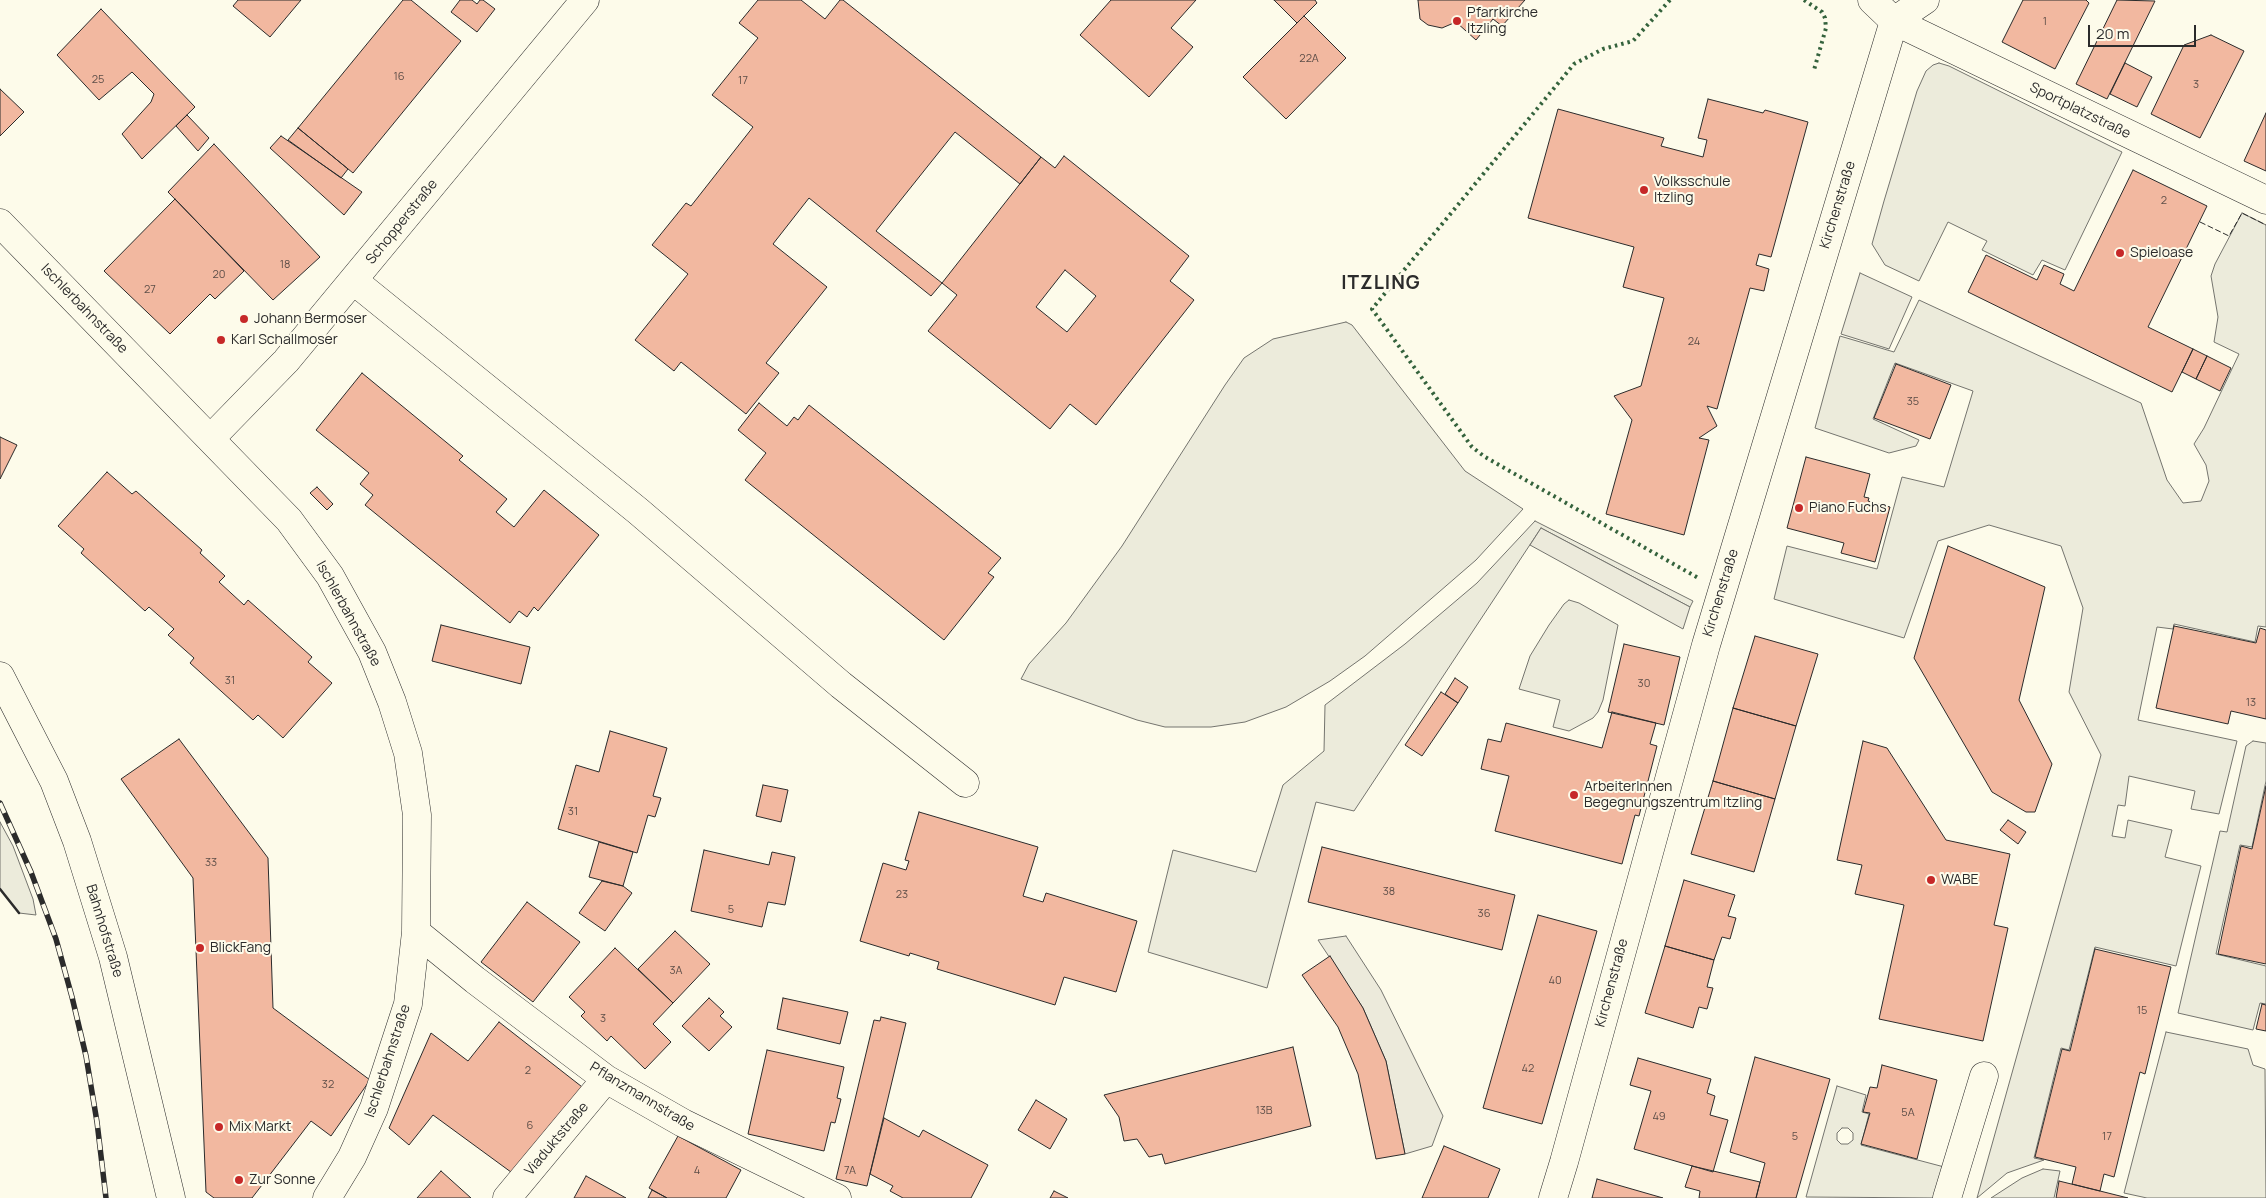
<!DOCTYPE html>
<meta charset="utf-8">
<style>
body{margin:0}
#map{position:relative;width:2266px;height:1198px;overflow:hidden;background:#fdfbea;font-family:Manrope,sans-serif}
canvas{display:block}
.scale{position:absolute;left:2088px;top:25px;width:108px;height:22px;box-sizing:border-box;border:2px solid #2b2b2b;border-top:0;padding-left:6px;font-size:15px;line-height:18px;white-space:nowrap;color:#2b2b2b;-webkit-text-stroke:4px #fdfbea;paint-order:stroke}
</style>
<div id="map">
<canvas width="2266" height="1198"></canvas>
<div class="scale">20 m</div>
</div>
<script>
const ctx = document.querySelector('canvas').getContext('2d');
ctx.lineJoin = 'round';
function fill(path, color) {
  ctx.fillStyle = color;
  ctx.fill(path, 'evenodd');
}
function shape(rows) {
  const path = new Path2D();
  for (const r of rows) {
    path.moveTo(r[0], r[1]);
    for (let i = 2; i < r.length; i += 2) path.lineTo(r[i], r[i + 1]);
  }
  return path;
}
function trace(path, color, width, dash) {
  ctx.strokeStyle = color;
  ctx.lineWidth = width;
  ctx.lineCap = dash ? 'butt' : 'round';
  ctx.setLineDash(dash || []);
  ctx.stroke(path);
}
function drawText(font, color, halo, rows, align = 'center') {
  ctx.font = font + ' Manrope,sans-serif';
  ctx.lineWidth = 4;
  ctx.setLineDash([]);
  ctx.textBaseline = 'middle';
  ctx.strokeStyle = halo;
  ctx.fillStyle = color;
  for (const [text, x, y, turn = 0] of rows) {
    ctx.save();
    ctx.translate(x, y);
    ctx.rotate((+turn || 0) * Math.PI / 180);
    ctx.textAlign = isNaN(turn) ? turn : align;
    if (halo) ctx.strokeText(text, 0, 0);
    ctx.fillText(text, 0, 0);
    ctx.restore();
  }
}
const green = shape([
 [1939,63,1949,66,2122,152,2065,270,2042,260,2033,275,1982,250,1987,241,1948,222,1919,281,1885,265,1872,244,1884,201,1917,91,1926,71,1933,65,1939,63],
 [2242,213,2266,225,2266,627,2258,626,2255,642,2174,624,2173,629,2157,627,2138,720,2237,741,2219,814,2191,809,2195,791,2129,776,2125,806,2118,805,2112,836,2125,838,2128,820,2172,830,2165,857,2201,866,2176,966,2095,947,2069,1050,2061,1048,2034,1158,2044,1160,2007,1173,1977,1198,2101,755,2069,692,2083,608,2061,546,1989,525,1938,541,1904,638,1774,599,1787,546,1877,569,1902,477,1944,487,1973,391,1895,363,1873,419,1919,440,1916,446,1889,453,1815,428,1840,336,1894,352,1919,300,2141,403,2167,480,2183,503,2201,501,2209,481,2206,465,2194,444,2204,428,2239,354,2214,342,2218,317,2211,276,2215,264,2242,213],
 [1346,322,1352,325,1465,471,1523,509,1476,560,1365,656,1330,681,1286,707,1245,722,1211,727,1165,727,1137,720,1021,679,1029,664,1066,623,1122,546,1225,385,1244,358,1273,339,1346,322],
 [1535,521,1693,601,1690,607,1541,528,1354,811,1316,802,1267,988,1148,952,1173,850,1256,872,1283,785,1324,751,1325,705,1405,644,1477,583,1535,521],
 [1569,600,1579,603,1618,625,1603,700,1598,712,1593,718,1569,731,1553,727,1560,700,1519,689,1530,656,1549,625,1564,604,1569,600],
 [2253,741,2266,743,2266,781,2252,847,2240,845,2216,954,2266,966,2266,1004,2260,1003,2253,1030,2178,1013,2220,831,2227,832,2246,746,2253,741],
 [0,822,13,846,33,899,36,915,19,913,0,889,0,822],
 [2166,1032,2248,1049,2253,1065,2265,1069,2266,1198,2147,1198,2124,1193,2166,1032],
 [1837,1086,1866,1095,1862,1112,1869,1114,1861,1145,1948,1168,1939,1198,1806,1197,1837,1086],
 [1842,1128,1848,1128,1853,1133,1853,1140,1848,1144,1841,1144,1837,1140,1837,1133,1842,1128],
 [2043,1169,2060,1171,2054,1198,1991,1198,2022,1178,2043,1169]
]);
const parking = shape([
 [1860,273,1912,297,1889,349,1841,334,1860,273],
 [1541,528,1690,607,1683,629,1530,545,1541,528],
 [1346,936,1381,990,1443,1116,1432,1146,1405,1154,1386,1061,1363,1008,1318,940,1346,936]
]);
const building = shape([
 [238,0,301,0,270,37,233,6,238,0],
 [403,0,411,0,461,41,353,173,298,128,403,0],
 [460,0,472,0,477,4,480,0,483,0,495,9,477,32,451,12,460,0],
 [758,0,801,0,825,19,840,0,843,0,1041,157,1020,184,955,132,876,231,942,283,931,296,809,198,773,244,827,287,766,363,779,373,746,414,681,362,674,371,635,340,688,274,652,245,686,203,691,206,753,127,712,95,758,38,739,23,758,0],
 [1111,0,1196,0,1171,28,1193,47,1149,97,1080,35,1111,0],
 [1274,0,1315,0,1317,3,1297,23,1274,0],
 [1418,0,1525,0,1502,26,1493,19,1476,40,1456,22,1442,28,1428,25,1420,19,1418,0],
 [2023,0,2086,0,2089,3,2055,69,2002,42,2023,0],
 [2117,0,2155,1,2107,99,2076,84,2117,0],
 [101,9,195,107,142,159,122,134,151,102,154,94,132,72,99,100,57,55,101,9],
 [1304,16,1346,58,1286,119,1243,77,1304,16],
 [2211,35,2244,51,2200,138,2151,114,2184,45,2211,35],
 [2125,63,2152,77,2137,107,2110,94,2125,63],
 [0,89,24,112,0,136,0,89],
 [1708,99,1763,113,1765,110,1808,122,1771,257,1759,254,1756,265,1769,269,1764,291,1750,288,1717,409,1707,406,1717,426,1699,438,1709,440,1684,535,1606,514,1632,420,1614,396,1641,386,1664,298,1623,287,1634,247,1528,218,1558,109,1664,138,1661,146,1703,157,1707,140,1698,138,1708,99],
 [2266,113,2266,171,2244,161,2266,113],
 [187,115,209,138,198,151,176,126,187,115],
 [298,128,348,169,341,178,288,140,298,128],
 [281,136,362,192,344,215,270,148,281,136],
 [214,144,320,257,273,300,168,192,214,144],
 [1064,156,1189,256,1170,281,1194,300,1096,425,1070,404,1050,429,928,331,957,295,942,283,1041,157,1055,168,1064,156],
 [1065,270,1096,296,1067,332,1036,307,1065,270],
 [2133,170,2207,206,2148,327,2193,349,2172,392,1968,292,1986,255,2037,280,2044,265,2064,274,2060,284,2074,291,2133,170],
 [175,199,244,271,215,299,210,294,170,334,104,271,175,199],
 [2193,349,2207,356,2196,379,2182,372,2193,349],
 [2207,356,2231,368,2220,391,2196,379,2207,356],
 [1896,364,1951,385,1930,439,1874,418,1896,364],
 [362,373,463,456,459,460,507,499,496,512,514,527,544,490,599,535,538,611,534,607,527,617,519,611,510,623,365,505,373,495,360,484,369,473,316,430,362,373],
 [759,403,787,426,794,417,798,420,809,405,1001,558,988,573,994,577,944,640,745,480,766,453,738,430,759,403],
 [0,437,17,445,0,479,0,437],
 [1806,457,1870,474,1864,497,1869,498,1868,501,1890,507,1875,562,1841,553,1844,543,1787,528,1806,457],
 [107,472,132,494,136,491,202,550,200,553,225,576,219,582,244,605,248,600,312,657,308,662,332,683,283,738,258,715,253,720,190,663,194,658,168,635,174,629,149,607,145,611,81,553,84,549,58,526,107,472],
 [317,487,333,504,327,510,310,493,317,487],
 [1948,546,2045,587,2019,700,2052,764,2035,812,2026,812,1992,792,1914,658,1948,546],
 [441,625,530,647,521,684,432,661,441,625],
 [2174,626,2256,643,2260,628,2266,630,2266,719,2231,711,2228,724,2156,708,2174,626],
 [1755,636,1818,654,1796,726,1733,708,1755,636],
 [1624,644,1680,657,1664,725,1608,712,1624,644],
 [1455,678,1468,687,1458,703,1445,694,1455,678],
 [1441,692,1458,703,1422,756,1405,745,1441,692],
 [1733,708,1796,726,1775,799,1713,781,1733,708],
 [1612,712,1656,723,1650,744,1657,746,1639,816,1635,815,1622,864,1495,831,1509,776,1481,769,1488,739,1501,742,1506,723,1602,748,1612,712],
 [610,731,667,748,653,796,661,798,655,817,648,815,637,853,558,829,576,765,599,772,610,731],
 [179,739,268,858,273,1008,370,1080,331,1136,311,1121,252,1198,214,1198,206,1192,193,878,121,779,179,739],
 [1863,741,1887,748,1946,840,2010,854,1994,925,2008,928,1983,1041,1879,1019,1904,905,1855,894,1862,865,1837,860,1863,741],
 [1713,781,1775,799,1754,872,1691,854,1713,781],
 [763,785,788,790,781,822,756,816,763,785],
 [2266,786,2266,964,2218,954,2241,846,2252,849,2266,786],
 [919,812,1038,847,1023,896,1043,902,1046,893,1137,921,1116,992,1064,977,1055,1005,937,969,939,962,910,953,909,956,860,941,883,863,906,870,909,861,905,860,919,812],
 [2008,820,2026,832,2018,844,2000,830,2008,820],
 [599,842,633,852,623,886,589,877,599,842],
 [1322,847,1515,895,1502,950,1308,902,1322,847],
 [704,850,769,865,772,852,795,857,785,905,768,902,762,927,691,911,704,850],
 [1684,880,1735,895,1728,916,1736,918,1730,939,1722,937,1714,960,1665,946,1684,880],
 [602,881,623,886,632,893,605,931,579,913,602,881],
 [527,902,580,942,533,1002,481,962,527,902],
 [1538,915,1597,931,1542,1124,1483,1108,1538,915],
 [675,931,710,964,673,1003,638,969,675,931],
 [1665,946,1714,960,1707,987,1713,988,1707,1009,1699,1007,1693,1028,1645,1013,1665,946],
 [615,948,673,1003,653,1024,671,1042,645,1069,611,1036,607,1041,581,1016,585,1012,569,997,615,948],
 [2095,949,2171,967,2145,1074,2140,1072,2114,1177,2104,1174,2100,1191,2072,1184,2076,1167,2035,1157,2062,1049,2070,1051,2095,949],
 [1330,956,1363,1008,1386,1061,1405,1154,1376,1159,1358,1074,1338,1027,1302,975,1330,956],
 [709,998,724,1012,720,1016,732,1027,709,1051,682,1026,709,998],
 [783,998,848,1012,840,1044,777,1029,783,998],
 [2262,1004,2266,1005,2266,1031,2256,1029,2262,1004],
 [881,1017,906,1023,867,1186,836,1179,874,1020,880,1021,881,1017],
 [499,1022,586,1090,515,1175,433,1115,409,1145,389,1128,431,1033,468,1061,499,1022],
 [1293,1047,1311,1126,1165,1164,1162,1154,1149,1157,1137,1139,1124,1141,1119,1117,1104,1095,1293,1047],
 [767,1050,844,1067,837,1098,841,1099,835,1123,831,1122,824,1151,748,1134,767,1050],
 [1755,1057,1830,1079,1796,1198,1756,1198,1765,1163,1730,1152,1755,1057],
 [1638,1058,1711,1079,1707,1093,1715,1096,1710,1115,1728,1120,1713,1172,1634,1149,1651,1091,1630,1085,1638,1058],
 [1882,1065,1937,1080,1917,1159,1861,1144,1870,1113,1863,1112,1870,1087,1877,1088,1882,1065],
 [1036,1100,1067,1119,1050,1149,1018,1130,1036,1100],
 [884,1118,919,1137,923,1130,988,1165,971,1198,903,1198,890,1191,893,1186,870,1174,884,1118],
 [678,1136,741,1170,726,1198,667,1198,649,1188,678,1136],
 [1444,1146,1500,1169,1488,1198,1422,1198,1444,1146],
 [1692,1166,1760,1182,1756,1198,1699,1198,1700,1191,1685,1187,1692,1166],
 [441,1171,471,1198,417,1198,441,1171],
 [586,1176,626,1198,574,1198,586,1176],
 [1597,1179,1663,1198,1592,1198,1597,1179],
 [2059,1181,2100,1191,2128,1198,2056,1198,2059,1181],
 [652,1190,667,1198,648,1198,652,1190],
 [1054,1191,1068,1198,1050,1198,1054,1191]
]);
const minor = shape([
 [1894,21,2266,200],
 [1894,21,1925,0],
 [0,223,289,520,330,576,372,652,392,702,408,753,417,815,416,932,408,1004,374,1108,352,1157,327,1198],
 [354,281,638,511,841,685,965,783],
 [211,438,286,361,585,0],
 [416,932,475,980,606,1079,683,1123,837,1198],
 [507,1198,606,1079],
 [1553,1198,1564,1162,1706,645,1894,21,1872,0],
 [1947,1198,1984,1076]
]);
const major = shape([
 [0,676,54,781,77,841,113,957,171,1198]
]);
const rail = shape([
 [0,803,31,872,56,939,72,997,86,1056,97,1122,106,1198]
]);
const hedge = shape([
 [1670,0,1633,41,1603,49,1574,64,1372,309,1472,447,1485,457,1700,579],
 [1804,0,1822,12,1825,18,1826,28,1814,70]
]);
const fence = shape([
 [2200,222,2229,236,2242,213,2266,225]
]);
const wall = shape([
 [0,889,19,913]
]);
const markers = [
 [1457,21,5,"#c62828"],
 [1644,190,5,"#c62828"],
 [2120,253,5,"#c62828"],
 [244,319,5,"#c62828"],
 [221,340,5,"#c62828"],
 [1799,508,5,"#c62828"],
 [1574,795,5,"#c62828"],
 [1931,880,5,"#c62828"],
 [200,948,5,"#c62828"],
 [219,1127,5,"#c62828"],
 [239,1180,5,"#c62828"]
];
const numberNames = [
 ["1",2045,22],
 ["22A",1309,59],
 ["16",399,77],
 ["25",98,80],
 ["17",743,81],
 ["3",2196,85],
 ["2",2164,201],
 ["18",285,265],
 ["20",219,275],
 ["27",150,290],
 ["24",1694,342],
 ["35",1913,402],
 ["31",230,681],
 ["30",1644,684],
 ["13",2251,703],
 ["31",573,812],
 ["33",211,863],
 ["38",1389,892],
 ["23",902,895],
 ["5",731,910],
 ["36",1484,914],
 ["3A",676,971],
 ["40",1555,981],
 ["15",2142,1011],
 ["3",603,1019],
 ["42",1528,1069],
 ["2",528,1071],
 ["32",328,1085],
 ["13B",1264,1111],
 ["5A",1908,1113],
 ["49",1659,1117],
 ["6",530,1126],
 ["5",1795,1137],
 ["17",2107,1137],
 ["4",697,1171],
 ["7A",850,1171]
];
const poiNames = [
 ["Pfarrkirche",1467,13],
 ["Itzling",1467,29],
 ["Volksschule",1654,182],
 ["Itzling",1654,198],
 ["Spieloase",2130,253],
 ["Johann Bermoser",254,319],
 ["Karl Schallmoser",231,340],
 ["Piano Fuchs",1809,508],
 ["ArbeiterInnen",1584,787],
 ["Begegnungszentrum Itzling",1584,803],
 ["WABE",1941,880],
 ["BlickFang",210,948],
 ["Mix Markt",229,1127],
 ["Zur Sonne",249,1180]
];
const streetNames = [
 ["Sportplatzstraße",2080,111,26],
 ["Kirchenstraße",1838,205,-73],
 ["Schopperstraße",402,222,-51],
 ["Ischlerbahnstraße",84,309,46],
 ["Kirchenstraße",1721,593,-73],
 ["Ischlerbahnstraße",348,614,61],
 ["Bahnhofstraße",104,931,73],
 ["Kirchenstraße",1612,983,-75],
 ["Ischlerbahnstraße",388,1061,-72],
 ["Pflanzmannstraße",642,1097,31],
 ["Viaduktstraße",557,1139,-50]
];
const districtNames = [
 ["ITZLING",1381,284]
];
fill(green, '#ecebdb');
trace(green, '#74746e', 1);
fill(parking, '#eceadb');
trace(parking, '#74746e', 1);
fill(building, '#f2b8a0');
trace(building, '#2b2b2b', 1);
trace(minor, '#2b2b2b', 29);
trace(major, '#2b2b2b', 29);
trace(minor, '#fdfbea', 28);
trace(major, '#fdfbea', 28);
trace(rail, '#2b2b2b', 5.5);
trace(rail, '#fdfbea', 4, [11]);
trace(hedge, '#34623c', 4, [2.5, 4]);
trace(fence, '#2b2b2b', 1, [6, 2.5]);
trace(wall, '#2b2b2b', 2.5);
for (const [x, y, r, color] of markers) {
  const dot = new Path2D();
  dot.arc(x, y, r, 0, 2 * Math.PI);
  ctx.fillStyle = color;
  ctx.fill(dot);
  trace(dot, '#fdfbea', 2);
}
drawText('11px', '#5d4e48', null, numberNames);
drawText('14px', '#2b2b2b', '#fdfbea', poiNames, 'left');
drawText('14px', '#2b2b2b', '#fdfbea', streetNames);
ctx.letterSpacing = '1px';
drawText('bold 19px', '#2b2b2b', '#fdfbea', districtNames);
ctx.letterSpacing = '0px';
</script>
